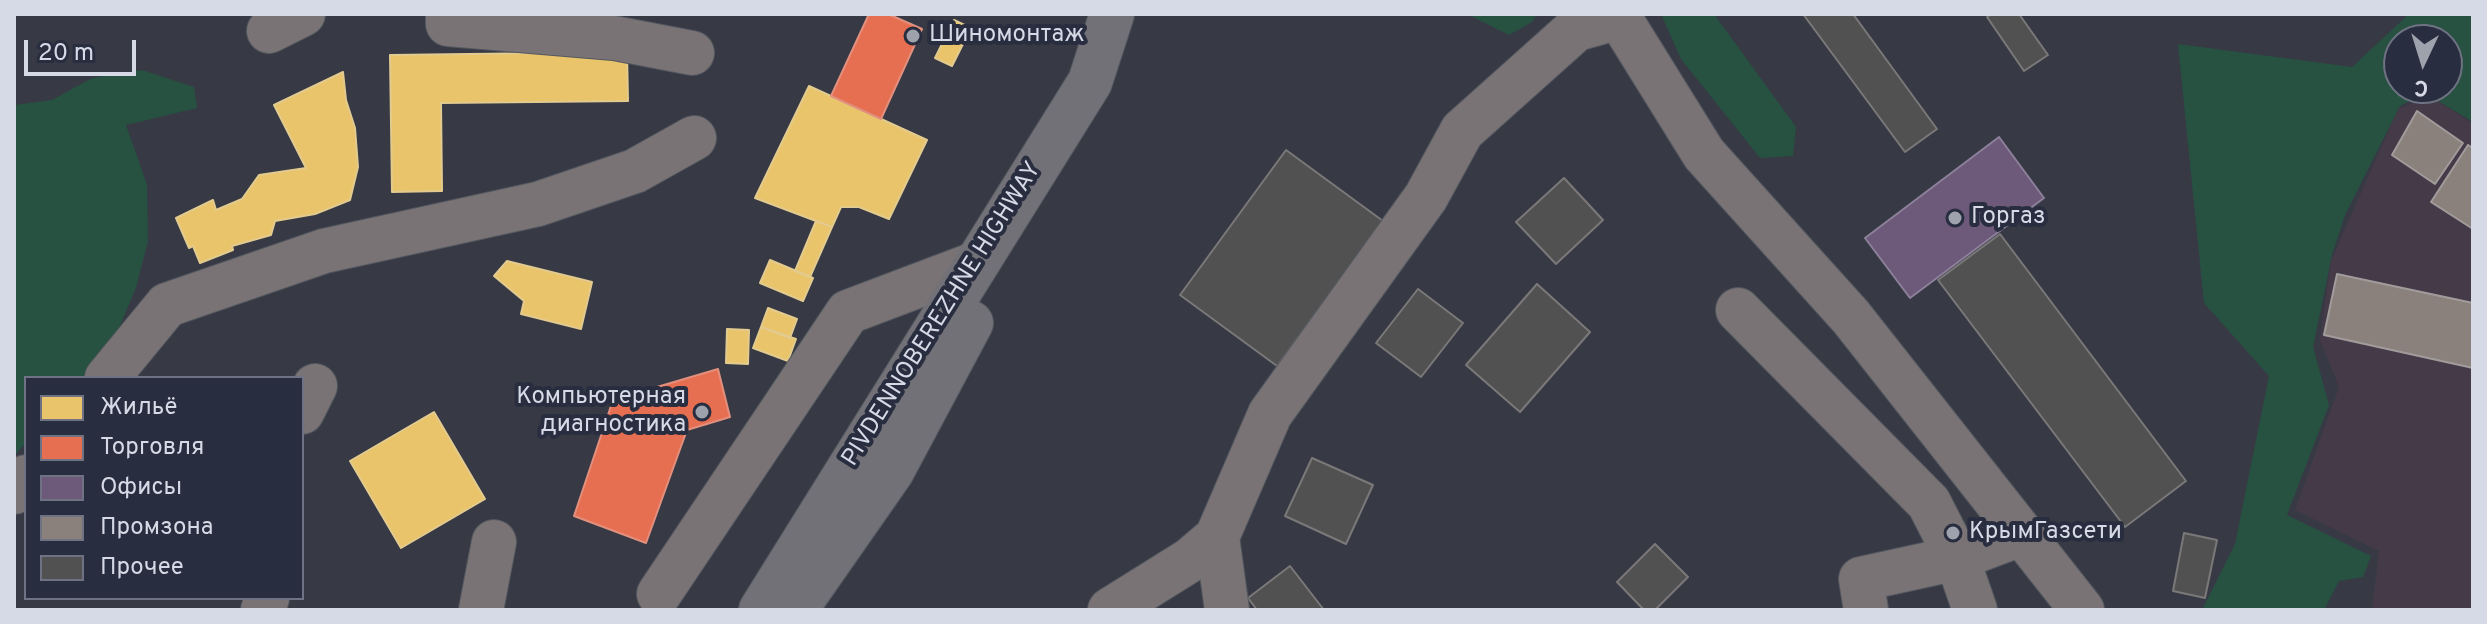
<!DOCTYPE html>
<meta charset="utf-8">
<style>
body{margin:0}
#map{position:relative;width:2487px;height:624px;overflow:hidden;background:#373a44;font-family:Overpass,sans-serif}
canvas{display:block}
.frame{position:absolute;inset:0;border:16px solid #d6dae6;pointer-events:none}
.legend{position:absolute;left:24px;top:376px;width:280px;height:224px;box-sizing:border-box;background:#282d3f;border:2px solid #6e7282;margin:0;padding:10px 14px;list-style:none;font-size:24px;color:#d6dae6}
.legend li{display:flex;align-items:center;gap:16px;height:40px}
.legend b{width:40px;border:2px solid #6e7282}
.north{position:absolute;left:2383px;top:24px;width:80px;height:80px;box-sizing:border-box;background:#282d3f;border:2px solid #6e7282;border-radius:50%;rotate:184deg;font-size:22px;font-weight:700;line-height:32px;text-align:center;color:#d6dae6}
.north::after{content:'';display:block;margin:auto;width:28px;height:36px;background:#9ea2ad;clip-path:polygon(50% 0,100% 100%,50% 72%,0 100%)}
.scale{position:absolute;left:24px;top:40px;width:112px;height:36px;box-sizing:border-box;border:4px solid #d6dae6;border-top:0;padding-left:10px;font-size:24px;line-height:28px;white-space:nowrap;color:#d6dae6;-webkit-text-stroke:6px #282d3f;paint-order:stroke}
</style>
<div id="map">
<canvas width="2487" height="624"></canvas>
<div class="frame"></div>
<ul class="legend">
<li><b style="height:22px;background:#e9c46a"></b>Жильё</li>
<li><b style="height:22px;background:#e76f51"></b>Торговля</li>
<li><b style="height:22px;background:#6d597a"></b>Офисы</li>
<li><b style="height:22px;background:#8a817c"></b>Промзона</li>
<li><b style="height:22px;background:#525152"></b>Прочее</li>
</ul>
<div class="north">С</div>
<div class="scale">20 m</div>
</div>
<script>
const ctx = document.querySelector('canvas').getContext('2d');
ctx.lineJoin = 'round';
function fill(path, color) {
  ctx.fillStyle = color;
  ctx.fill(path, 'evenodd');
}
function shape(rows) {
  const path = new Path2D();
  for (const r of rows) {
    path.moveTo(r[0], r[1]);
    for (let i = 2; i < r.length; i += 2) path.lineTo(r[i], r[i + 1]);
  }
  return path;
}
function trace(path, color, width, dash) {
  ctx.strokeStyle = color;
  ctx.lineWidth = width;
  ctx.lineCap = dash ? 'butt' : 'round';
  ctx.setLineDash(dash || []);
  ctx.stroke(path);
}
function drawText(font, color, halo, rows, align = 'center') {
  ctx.font = font + ' Overpass,sans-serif';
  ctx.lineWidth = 8;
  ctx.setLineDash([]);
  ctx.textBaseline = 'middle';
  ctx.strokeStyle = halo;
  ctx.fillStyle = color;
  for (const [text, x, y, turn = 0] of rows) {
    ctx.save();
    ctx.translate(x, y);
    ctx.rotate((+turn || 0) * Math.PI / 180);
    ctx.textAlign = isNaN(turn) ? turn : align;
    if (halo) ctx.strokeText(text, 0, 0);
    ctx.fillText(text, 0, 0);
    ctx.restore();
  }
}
const industrial = shape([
 [2430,96,2473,124,2473,610,2372,610,2379,551,2295,510,2339,387,2320,340,2331,261,2398,109]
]);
const green = shape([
 [1467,14,1537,14,1532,22,1509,35],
 [1661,14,1714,14,1796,127,1793,156,1760,158,1681,59],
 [2409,14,2473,14,2473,122,2425,93,2400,106,2345,215,2332,255,2313,347,2329,405,2287,515,2371,556,2363,577,2339,581,2324,610,2202,610,2235,544,2269,376,2204,303,2178,44,2352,67],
 [2399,40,2447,40,2447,88,2399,88],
 [142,70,194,87,197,108,126,125,147,185,148,241,136,288,110,349,84,378,26,378,26,443,14,456,14,105,52,100,92,78]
]);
const homes = shape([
 [954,20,971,28,952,66,935,58,954,20],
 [627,52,628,101,441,103,442,191,392,192,390,55,627,52],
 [343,72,346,100,355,128,358,167,350,200,315,214,275,221,271,235,232,246,233,250,200,263,193,246,189,248,176,218,213,200,216,210,242,199,259,175,306,168,274,105,343,72],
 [809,86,927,140,889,219,859,207,841,207,832,227,755,198,809,86],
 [816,221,832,227,810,277,795,271,816,221],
 [770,260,813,278,803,301,760,283,770,260],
 [507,261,592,282,581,329,521,314,524,301,494,276,507,261],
 [768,308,797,319,790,338,761,327,768,308],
 [761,327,796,339,788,361,753,348,761,327],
 [727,329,749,330,748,364,726,363,727,329],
 [434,412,485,499,401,548,350,461,434,412]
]);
const shops = shape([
 [869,14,888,14,922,29,881,119,831,96,869,14],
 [718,369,730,417,687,430,646,543,574,516,613,400,718,369]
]);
const offices = shape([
 [1999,137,2044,198,1910,298,1865,238,1999,137]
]);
const industry = shape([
 [2417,111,2463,143,2435,184,2392,155,2417,111],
 [2468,145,2473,148,2473,229,2431,202,2468,145],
 [2337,274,2473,303,2473,368,2324,335,2337,274]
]);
const building = shape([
 [1803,14,1853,14,1937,129,1905,152,1803,14],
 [1991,14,2019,14,2048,55,2024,71,1987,17,1991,14],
 [1286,150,1383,221,1277,366,1180,295,1286,150],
 [1564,178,1603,220,1556,264,1516,222,1564,178],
 [2000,234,2186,481,2125,527,1938,280,2000,234],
 [1537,284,1590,332,1520,412,1466,365,1537,284],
 [1418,289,1463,323,1421,377,1376,343,1418,289],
 [1312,458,1373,485,1346,544,1285,516,1312,458],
 [2184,533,2217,540,2205,598,2173,591,2184,533],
 [1655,544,1688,577,1655,610,1644,610,1617,582,1655,544],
 [1290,566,1324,610,1257,610,1248,598,1290,566]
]);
const minor = shape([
 [448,14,448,24,614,38,692,53],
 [1617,14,1704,154,1851,317,2082,610],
 [269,31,303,14],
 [1738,310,1929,503,1957,558,1975,610],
 [107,378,167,305,324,251,538,204,635,171,694,138],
 [302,412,315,386],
 [14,492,26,477],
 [659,594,848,312,975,264],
 [263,610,267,598],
 [481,610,494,542],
 [1110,610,1190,560,1217,537],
 [1227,610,1217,537,1270,414,1426,197,1462,131,1576,29,1619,17],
 [1866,610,1861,579,1957,558,2021,534]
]);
const highway = shape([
 [761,610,1090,82,1112,14],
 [795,610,892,471,971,323]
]);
const markers = [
 [913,36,8,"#9ea2ad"],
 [1955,218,8,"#9ea2ad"],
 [702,412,8,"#9ea2ad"],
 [1953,533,8,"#9ea2ad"]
];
const poiNames = [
 ["Шиномонтаж",929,36],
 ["Горгаз",1971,218],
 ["Компьютерная",686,398,"right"],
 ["диагностика",686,426,"right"],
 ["КрымГазсети",1969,533]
];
const streetNames = [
 ["PIVDENNOBEREZHNE HIGHWAY",943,315,-58]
];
fill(industrial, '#453a48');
fill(green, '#275141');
fill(homes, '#e9c46a');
trace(homes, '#e3cb8f', 2);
fill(shops, '#e76f51');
trace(shops, '#e28f7e', 2);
fill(offices, '#6d597a');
trace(offices, '#8c809a', 2);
fill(industry, '#8a817c');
trace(industry, '#a19c9c', 2);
fill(building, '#525152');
trace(building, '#7a7879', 2);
trace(minor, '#545860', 46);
trace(highway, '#545860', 46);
trace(minor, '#797375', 44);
trace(highway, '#727177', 44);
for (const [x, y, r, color] of markers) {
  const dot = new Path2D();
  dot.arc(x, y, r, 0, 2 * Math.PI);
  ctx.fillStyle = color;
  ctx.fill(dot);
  trace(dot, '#282d3f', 3);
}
drawText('24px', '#d6dae6', '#282d3f', poiNames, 'left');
drawText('24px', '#d6dae6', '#282d3f', streetNames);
</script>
